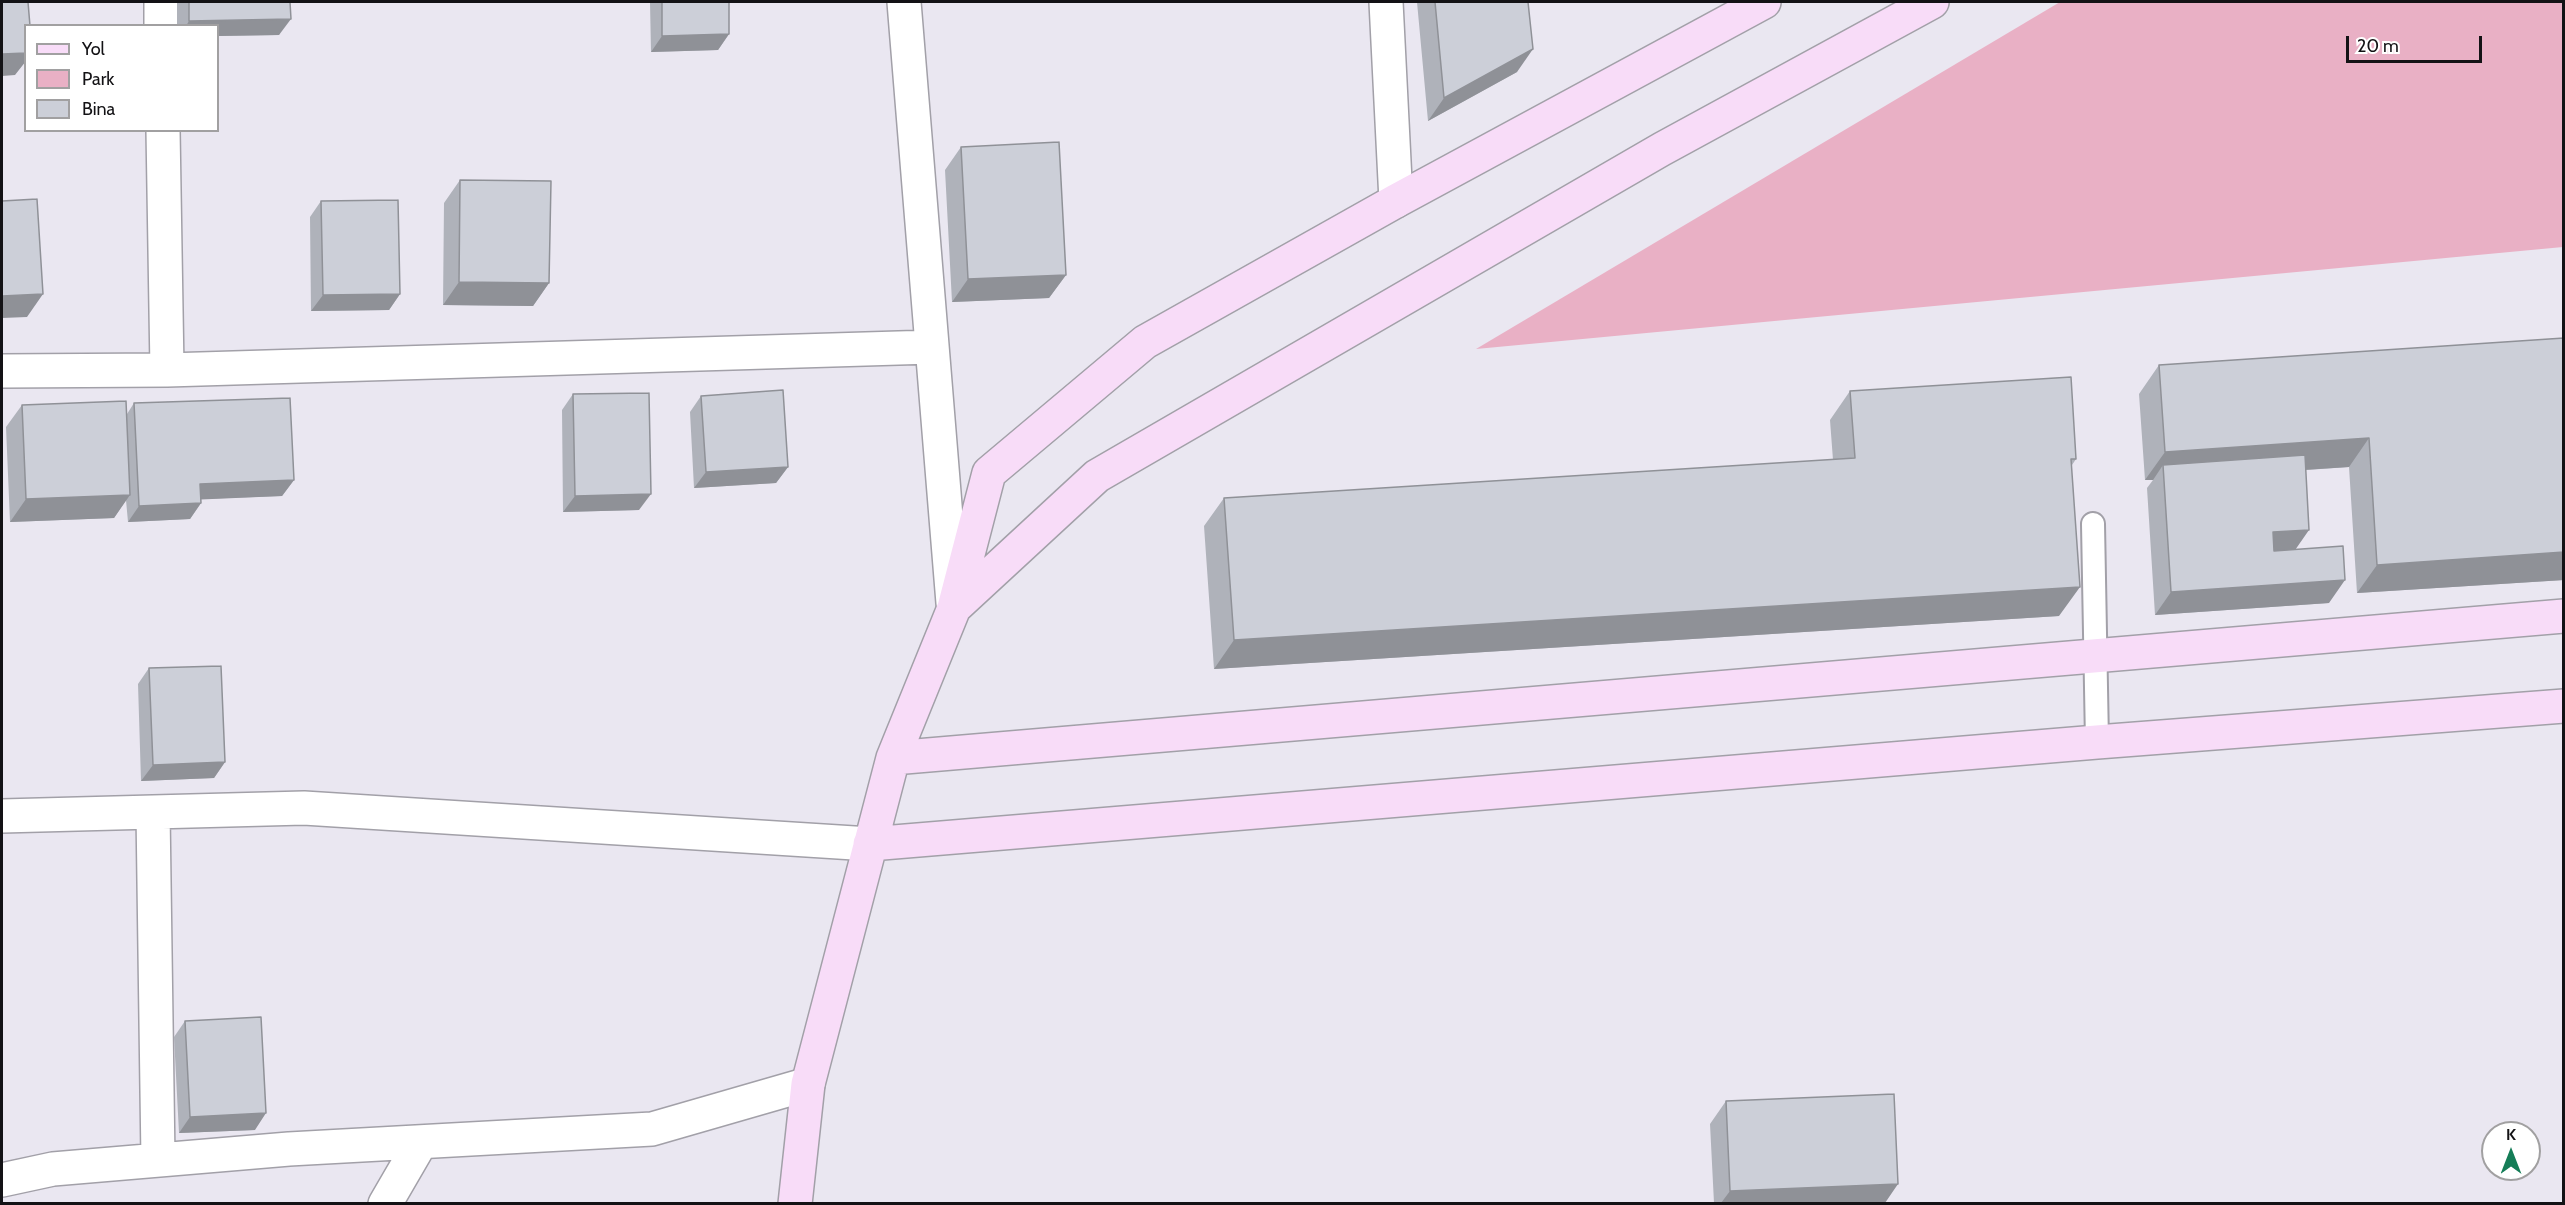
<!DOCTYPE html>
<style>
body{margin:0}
#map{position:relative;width:2565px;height:1205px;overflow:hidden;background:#eae7f1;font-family:Cabin,sans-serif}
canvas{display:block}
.frame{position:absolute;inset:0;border:3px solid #131215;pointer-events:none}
.legend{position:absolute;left:24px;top:24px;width:195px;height:108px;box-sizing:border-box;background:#fff;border:2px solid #a1a0a1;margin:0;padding:8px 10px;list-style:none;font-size:18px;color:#131215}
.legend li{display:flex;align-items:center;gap:12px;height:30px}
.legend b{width:30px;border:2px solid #a1a0a1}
.north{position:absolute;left:2481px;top:1121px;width:60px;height:60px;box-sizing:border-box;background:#fff;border:2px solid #a1a0a1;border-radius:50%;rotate:0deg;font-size:16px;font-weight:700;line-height:24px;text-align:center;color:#131215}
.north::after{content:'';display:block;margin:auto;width:21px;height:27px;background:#157d57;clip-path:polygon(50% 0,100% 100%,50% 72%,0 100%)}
.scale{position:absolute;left:2346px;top:36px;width:136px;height:27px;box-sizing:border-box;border:3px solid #131215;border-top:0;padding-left:8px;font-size:18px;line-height:21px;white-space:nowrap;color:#131215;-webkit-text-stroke:4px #fff;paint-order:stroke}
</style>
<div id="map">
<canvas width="2565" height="1205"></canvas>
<div class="frame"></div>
<ul class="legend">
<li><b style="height:8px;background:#f8dcf8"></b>Yol</li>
<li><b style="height:16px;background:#e9b0c5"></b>Park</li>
<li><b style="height:16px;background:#cccfd8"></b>Bina</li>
</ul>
<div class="north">K</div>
<div class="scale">20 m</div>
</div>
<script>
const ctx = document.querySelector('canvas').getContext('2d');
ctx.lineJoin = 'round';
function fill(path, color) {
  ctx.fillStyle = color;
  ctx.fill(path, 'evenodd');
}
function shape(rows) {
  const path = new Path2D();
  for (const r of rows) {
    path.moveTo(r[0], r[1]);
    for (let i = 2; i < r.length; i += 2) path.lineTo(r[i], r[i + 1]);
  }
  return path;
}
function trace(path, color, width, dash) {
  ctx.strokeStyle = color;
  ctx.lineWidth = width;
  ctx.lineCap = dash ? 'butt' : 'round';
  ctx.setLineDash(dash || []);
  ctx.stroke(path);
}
const green = shape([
 [2060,2,2563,2,2563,247,1476,349]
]);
const lane = shape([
 [2093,524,2097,742]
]);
const street = shape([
 [161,2,161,26],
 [904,2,953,603],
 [1386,2,1396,201],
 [163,130,167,370],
 [2,371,167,370,932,347],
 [153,812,158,1160],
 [2,816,304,808,870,844],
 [2,1180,53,1169,289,1149,652,1129,808,1084],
 [385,1204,421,1142]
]);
const secondary = shape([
 [954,608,1097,476,1662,149,1932,2],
 [893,758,2564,616],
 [870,844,2097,742,2564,706],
 [795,1204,808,1084,893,758,954,608,989,473,1145,342,1396,201,1764,2]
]);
const wall = shape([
 [177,2,290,2,279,35,218,36,218,26,177,26],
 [650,2,729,2,729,34,718,50,651,52],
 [1417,2,1528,2,1517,72,1428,121],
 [961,147,1066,275,1049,298,952,302,945,170],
 [460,180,549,283,533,306,443,305,444,203],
 [321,201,400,294,389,310,311,311,310,217],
 [2564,338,2564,580,2357,593,2349,467,2306,470,2296,549,2329,603,2155,615,2147,488,2153,480,2145,480,2139,394,2159,365],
 [1850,391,2076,459,2072,465,2059,616,1214,669,1204,526,1224,498,1833,460,1830,420],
 [573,394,639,510,563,512,562,410],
 [701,396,788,467,776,483,694,488,690,412],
 [134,403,294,480,282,496,201,499,201,503,190,519,128,522,126,500,114,518,10,522,6,427,22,405,127,414],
 [149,668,225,762,214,778,141,781,138,684],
 [185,1021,255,1130,179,1133,174,1037],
 [1726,1101,1885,1203,1714,1203,1710,1124]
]);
const shadedWall = shape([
 [291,19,279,35,218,36,218,26,186,26,189,21],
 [729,34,718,50,651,52,662,36],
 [1533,49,1517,72,1428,121,1444,98],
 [26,53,26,61,15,75,2,76,2,54],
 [1066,275,1049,298,952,302,968,279],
 [459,282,549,283,533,306,443,305],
 [43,294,27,317,2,318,2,296],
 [400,294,389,310,311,311,323,295],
 [2369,438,2349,467,2164,479,2163,465,2153,480,2145,480,2165,452],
 [788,467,776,483,694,488,706,472],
 [294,480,282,496,189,500,200,484],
 [651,494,639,510,563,512,575,496],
 [130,495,114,518,10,522,26,499],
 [201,503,190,519,128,522,139,506],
 [2309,530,2293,553,2257,555,2273,532],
 [2564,552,2564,580,2357,593,2377,565],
 [2345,580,2329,603,2155,615,2171,592],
 [2080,587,2059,616,1214,669,1234,640],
 [225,762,214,778,141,781,153,765],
 [266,1113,255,1130,179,1133,190,1117],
 [1898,1184,1885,1203,1721,1203,1730,1191]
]);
const building = shape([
 [2,2,28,2,30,26,26,26,26,53,2,54,2,2],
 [189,2,290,2,291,19,189,21,189,2],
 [662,2,729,2,729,34,662,36,662,2],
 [1435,2,1528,2,1533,49,1444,98,1435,2],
 [1059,142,1066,275,968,279,961,147,1059,142],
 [460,180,551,181,549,283,459,282,460,180],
 [37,199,43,294,2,296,2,201,37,199],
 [398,200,400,294,323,295,321,201,398,200],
 [2564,338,2564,552,2377,565,2369,438,2165,452,2159,365,2564,338],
 [2071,377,2076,459,2071,459,2080,587,1234,640,1224,498,1855,458,1850,391,2071,377],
 [783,390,788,467,706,472,701,396,783,390],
 [649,393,651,494,575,496,573,394,649,393],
 [290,398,294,480,200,484,201,503,139,506,134,403,290,398],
 [126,401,130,495,26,499,22,405,126,401],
 [2305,455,2309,530,2273,532,2274,551,2343,546,2345,580,2171,592,2163,465,2305,455],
 [221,666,225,762,153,765,149,668,221,666],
 [261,1017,266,1113,190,1117,185,1021,261,1017],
 [1894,1094,1898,1184,1730,1191,1726,1101,1894,1094]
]);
fill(green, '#e9b0c5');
trace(lane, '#a2a0a8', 26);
trace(street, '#a2a0a8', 36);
trace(secondary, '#a2a0a8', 36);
trace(lane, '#fff', 22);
trace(street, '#fff', 33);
trace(secondary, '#f8dcf8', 33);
fill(wall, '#afb2ba');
fill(shadedWall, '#8f9197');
fill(building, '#cccfd8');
trace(building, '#8f9197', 1.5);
</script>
